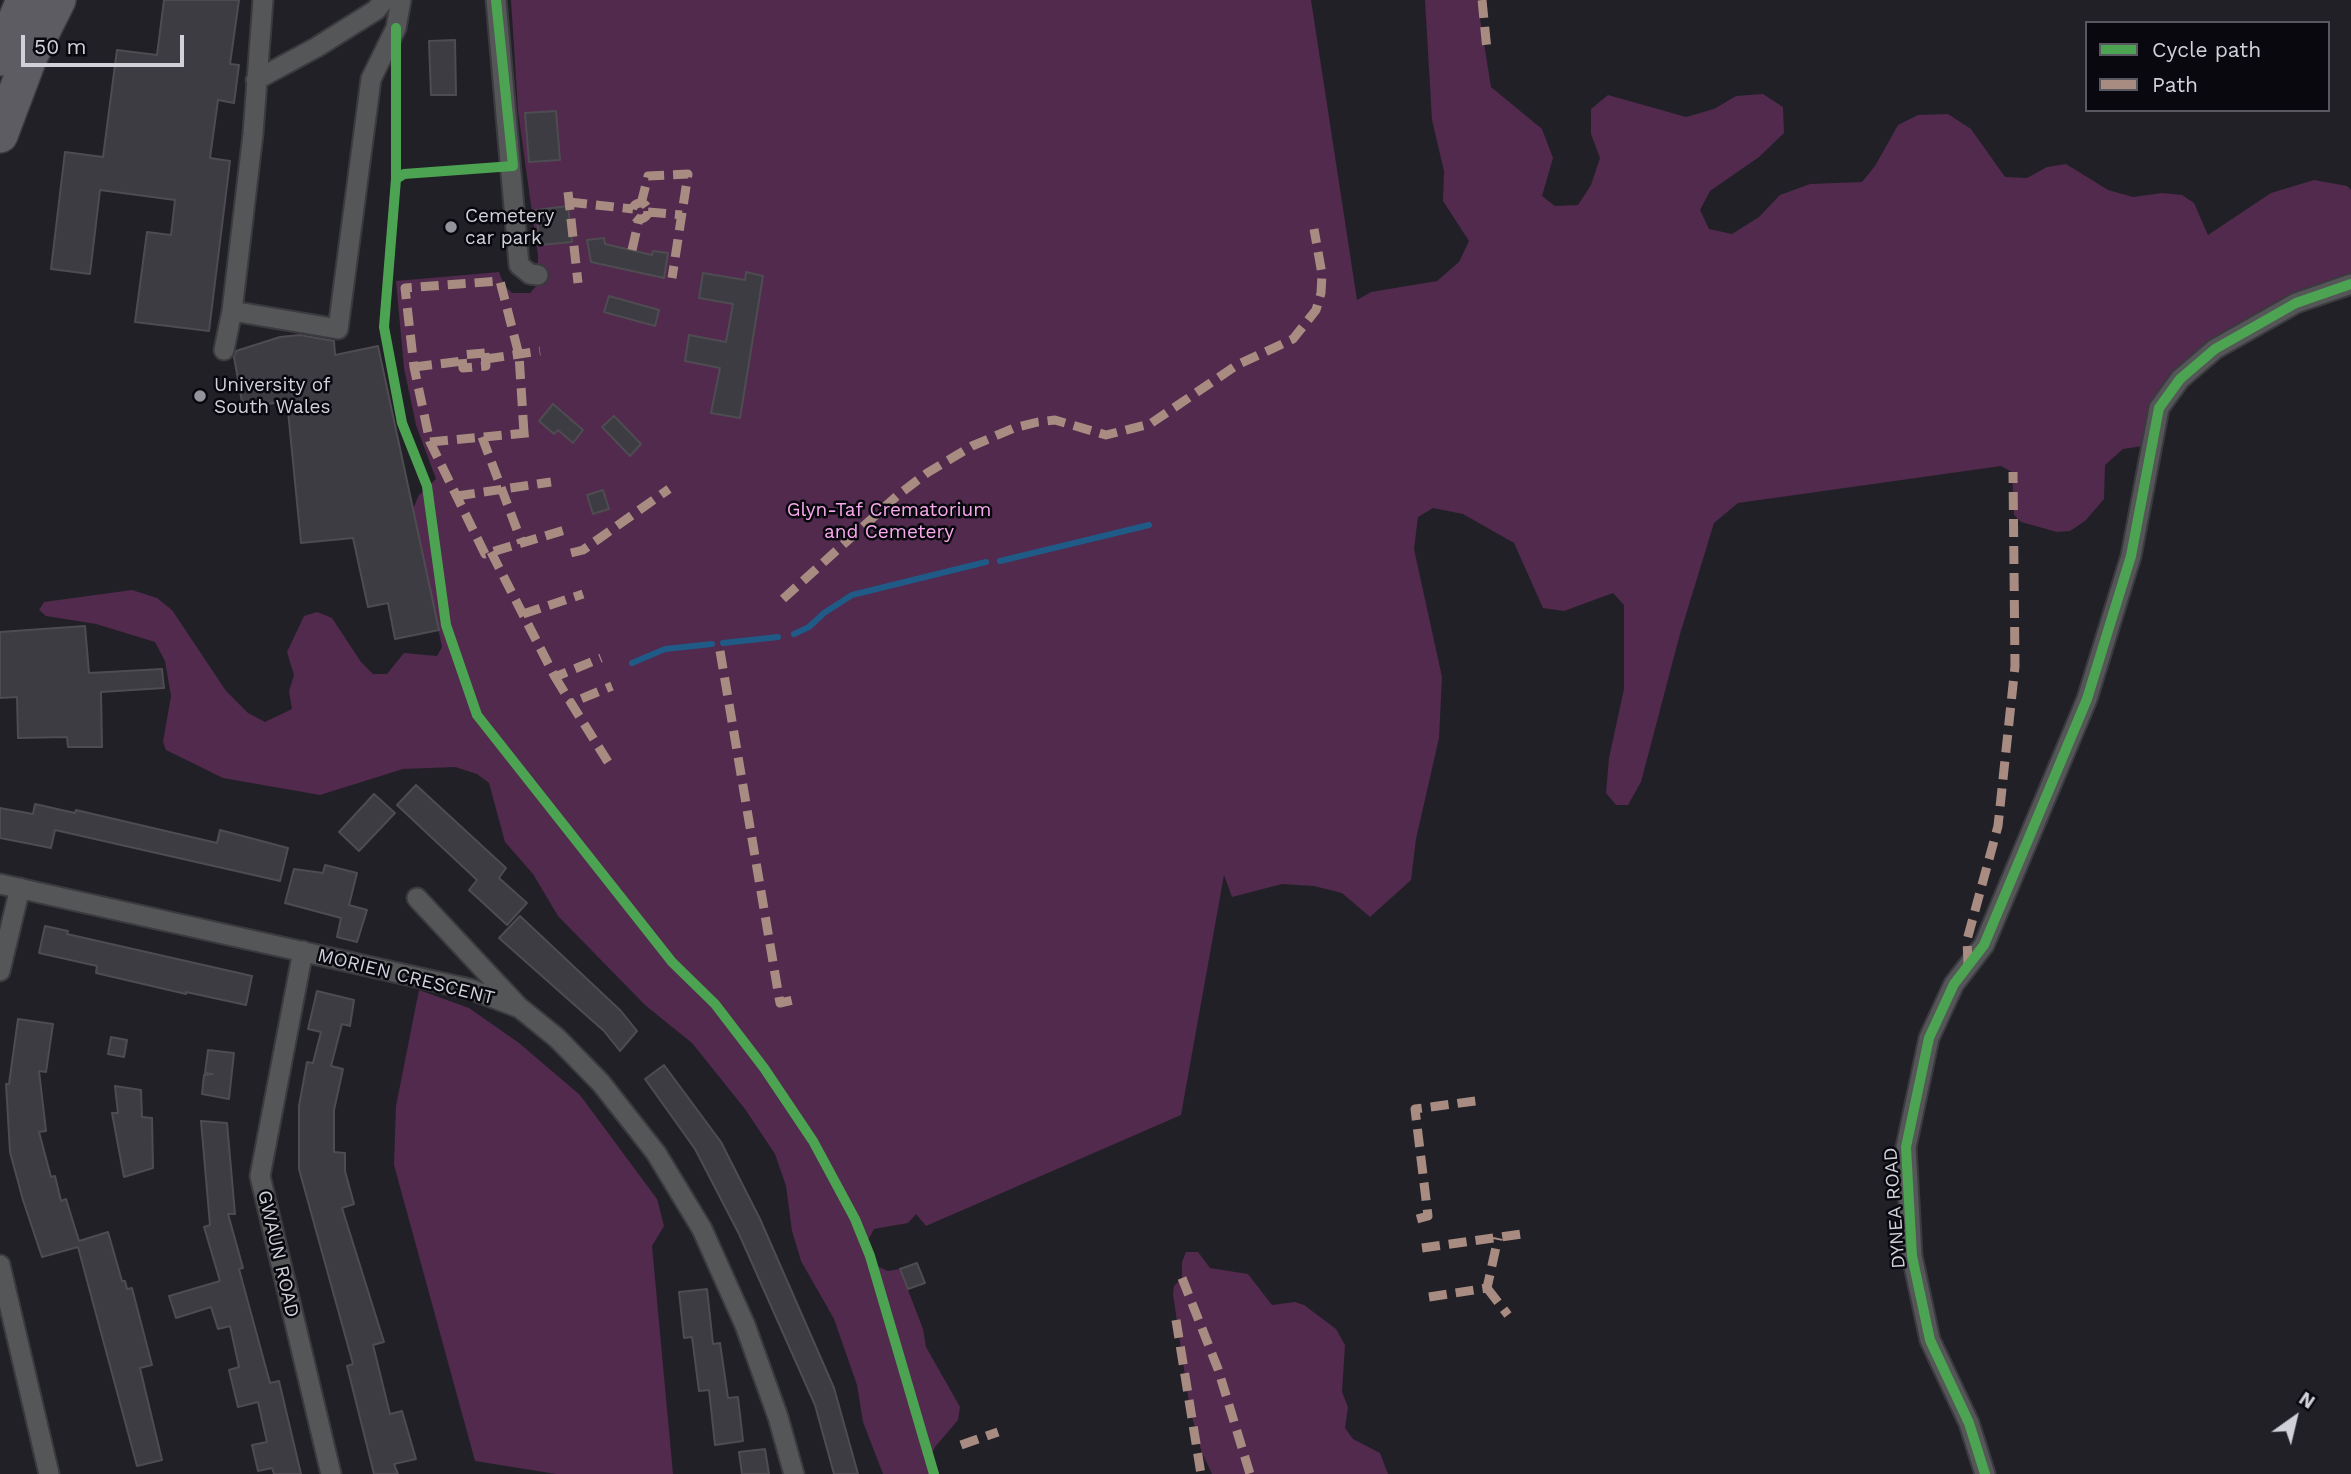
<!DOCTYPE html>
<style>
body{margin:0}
#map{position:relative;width:2351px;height:1474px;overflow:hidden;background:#212027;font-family:"Work Sans",sans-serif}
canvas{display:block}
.legend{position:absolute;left:2085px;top:21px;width:245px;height:91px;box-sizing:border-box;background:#08080e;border:2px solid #585860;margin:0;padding:9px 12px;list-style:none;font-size:21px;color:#d1d1da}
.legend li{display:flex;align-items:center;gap:14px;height:35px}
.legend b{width:35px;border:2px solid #585860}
.north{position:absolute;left:2260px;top:1383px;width:70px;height:70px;-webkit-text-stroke:5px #08080e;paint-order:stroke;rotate:34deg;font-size:19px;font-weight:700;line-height:28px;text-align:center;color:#d1d1da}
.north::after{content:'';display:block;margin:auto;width:24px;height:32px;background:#d1d1da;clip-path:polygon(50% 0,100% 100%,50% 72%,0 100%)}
.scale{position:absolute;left:21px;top:35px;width:163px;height:32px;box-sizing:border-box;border:4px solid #d1d1da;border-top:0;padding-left:9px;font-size:21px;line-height:24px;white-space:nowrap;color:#d1d1da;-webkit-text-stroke:5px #08080e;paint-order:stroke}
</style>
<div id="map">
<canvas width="2351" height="1474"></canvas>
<ul class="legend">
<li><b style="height:9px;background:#4ca352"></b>Cycle path</li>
<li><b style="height:9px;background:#a88b81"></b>Path</li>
</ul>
<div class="north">N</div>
<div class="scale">50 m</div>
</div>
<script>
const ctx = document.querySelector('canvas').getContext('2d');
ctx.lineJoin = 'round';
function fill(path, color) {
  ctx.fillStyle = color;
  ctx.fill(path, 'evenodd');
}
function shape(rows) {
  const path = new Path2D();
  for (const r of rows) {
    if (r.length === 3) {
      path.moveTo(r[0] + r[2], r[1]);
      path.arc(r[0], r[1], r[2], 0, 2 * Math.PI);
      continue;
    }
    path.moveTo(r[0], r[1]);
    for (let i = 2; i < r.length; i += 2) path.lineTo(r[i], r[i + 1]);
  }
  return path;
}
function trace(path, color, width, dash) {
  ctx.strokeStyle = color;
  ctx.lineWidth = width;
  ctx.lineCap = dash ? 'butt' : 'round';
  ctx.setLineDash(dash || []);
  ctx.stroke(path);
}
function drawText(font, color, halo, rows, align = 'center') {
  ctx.font = font + ' "Work Sans",sans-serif';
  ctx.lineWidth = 5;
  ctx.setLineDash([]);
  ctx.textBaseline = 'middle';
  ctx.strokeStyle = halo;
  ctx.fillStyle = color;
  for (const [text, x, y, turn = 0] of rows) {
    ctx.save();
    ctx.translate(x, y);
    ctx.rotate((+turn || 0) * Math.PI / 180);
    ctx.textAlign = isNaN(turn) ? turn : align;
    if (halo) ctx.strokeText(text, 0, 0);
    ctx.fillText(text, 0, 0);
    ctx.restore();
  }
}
const green = shape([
 [511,0,1311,0,1357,300,1371,292,1437,281,1459,262,1469,241,1443,201,1444,171,1432,120,1425,0,1477,0,1491,87,1542,129,1553,158,1542,196,1555,206,1578,205,1591,185,1600,158,1591,134,1591,109,1608,95,1686,117,1714,109,1736,96,1763,94,1783,107,1784,133,1759,157,1710,191,1700,210,1709,229,1732,234,1759,217,1780,195,1810,184,1862,182,1875,166,1898,125,1918,115,1948,114,1971,129,2005,177,2027,178,2047,167,2066,164,2108,190,2133,197,2162,193,2182,195,2194,203,2208,235,2271,193,2314,180,2347,186,2351,190,2351,284,2296,303,2180,379,2150,445,2123,449,2105,465,2104,499,2085,521,2070,531,2057,532,2021,522,2014,515,2012,472,2001,466,1738,503,1714,523,1680,634,1641,782,1628,805,1616,805,1606,793,1609,758,1624,689,1624,605,1613,593,1564,611,1543,608,1514,543,1463,514,1433,508,1418,517,1414,549,1442,677,1439,738,1416,839,1411,880,1370,917,1342,893,1314,886,1282,884,1232,897,1224,875,1181,1115,926,1226,916,1214,908,1223,874,1229,866,1244,872,1264,888,1271,900,1269,923,1329,926,1347,960,1407,958,1420,935,1447,928,1462,929,1474,883,1474,863,1422,857,1385,834,1319,801,1261,792,1231,786,1186,775,1154,745,1109,692,1043,645,1005,558,916,533,874,505,842,489,783,477,774,455,767,403,769,320,795,223,778,166,750,163,742,171,696,165,661,155,642,96,624,46,616,39,610,44,602,132,590,157,598,172,610,226,691,248,713,265,722,292,709,289,691,294,675,287,652,304,616,317,612,332,618,361,662,373,674,387,674,404,653,437,656,442,647,413,509,419,495,436,479,416,425,404,368,396,281,499,272,504,285,512,293,530,293,537,285,538,256,518,111],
 [419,990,469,1008,519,1043,580,1095,657,1199,664,1226,652,1246,673,1474,556,1474,475,1461,394,1165,396,1106],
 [1186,1252,1198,1252,1210,1268,1248,1274,1272,1305,1295,1302,1304,1305,1336,1329,1345,1345,1342,1392,1348,1407,1345,1428,1353,1439,1380,1453,1388,1474,1212,1474,1202,1453,1190,1410,1173,1294,1174,1286,1182,1278,1182,1262]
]);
const stream = shape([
 [1000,561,1149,525],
 [794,634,809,627,824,613,852,595,986,562],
 [723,643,778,637],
 [632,663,665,649,712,644]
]);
const building = shape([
 [164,0,239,0,230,64,239,65,234,103,218,100,210,158,230,161,209,331,135,322,147,232,171,235,175,200,100,190,90,274,51,269,65,152,103,157,117,50,157,55,164,0],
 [455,40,456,95,431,95,429,41,455,40],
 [556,111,560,160,529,162,525,113,556,111],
 [568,206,572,242,540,245,536,210,568,206],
 [604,238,605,244,652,255,653,251,668,253,664,278,591,262,587,240,604,238],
 [746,272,763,276,740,418,711,413,720,368,685,361,689,335,726,342,733,304,699,298,703,273,745,280,746,272],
 [609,296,659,310,655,326,604,312,609,296],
 [300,335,334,341,335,355,378,346,439,630,395,639,388,603,368,607,353,538,301,543,287,401,243,408,234,357,236,351,280,337,300,335],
 [553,404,583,430,573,443,558,430,554,434,539,421,553,404],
 [614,416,641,444,630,456,602,427,614,416],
 [603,490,609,509,593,514,587,495,603,490],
 [85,626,89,673,162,669,164,688,101,692,102,747,68,747,67,737,18,738,17,697,0,698,0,632,85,626],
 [416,785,506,868,499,878,527,903,507,925,469,890,477,880,397,805,416,785],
 [374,794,395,813,359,851,339,832,374,794],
 [35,804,75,813,76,810,217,843,220,830,288,848,280,881,55,830,51,848,0,838,0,808,33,814,35,804],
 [325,865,357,873,349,905,367,910,357,942,337,937,341,918,285,903,294,869,323,873,325,865],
 [520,916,621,1011,637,1031,620,1051,604,1031,499,938,520,916],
 [45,926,68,931,67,934,252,976,246,1005,186,992,186,994,96,973,97,966,39,953,45,926],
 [317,991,354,1000,350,1026,342,1024,331,1066,343,1069,334,1110,334,1152,345,1153,345,1171,354,1204,342,1208,384,1342,373,1345,390,1414,402,1411,416,1459,394,1464,398,1474,374,1474,347,1366,353,1364,299,1169,299,1106,307,1062,313,1063,321,1032,308,1029,317,991],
 [18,1019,53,1024,46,1072,39,1071,46,1131,39,1132,51,1177,55,1176,61,1201,66,1199,79,1241,108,1232,122,1281,125,1281,127,1289,132,1288,152,1365,140,1368,162,1460,137,1466,78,1247,42,1257,23,1200,10,1152,6,1084,9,1084,18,1019],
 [111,1037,127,1040,124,1057,108,1054,111,1037],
 [208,1050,234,1053,229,1099,202,1094,204,1075,213,1074,205,1073,208,1050],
 [664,1065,721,1142,760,1219,834,1388,858,1474,834,1474,815,1405,739,1234,695,1149,645,1079,664,1065],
 [115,1086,141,1090,142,1117,152,1118,153,1168,124,1177,112,1113,118,1113,115,1086],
 [201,1121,227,1123,235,1214,228,1214,243,1268,239,1269,270,1383,279,1381,301,1474,274,1474,272,1468,258,1471,252,1445,267,1442,258,1402,238,1407,229,1370,239,1367,230,1326,218,1329,211,1307,176,1318,169,1296,220,1281,204,1227,210,1225,201,1121],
 [917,1263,925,1283,908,1289,900,1269,917,1263],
 [707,1289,713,1344,720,1343,728,1398,738,1397,743,1441,715,1445,709,1390,699,1391,692,1337,684,1338,679,1292,707,1289],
 [765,1449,769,1474,742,1474,739,1452,765,1449]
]);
const street = shape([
 [496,0,519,265,530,274,538,275],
 [256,80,317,47,376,10,384,0],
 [232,311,338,329,371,79,396,28,401,0],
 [224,350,232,311,253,134,263,0],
 [0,884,470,989,520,1008,557,1038,601,1083,656,1153,702,1229,745,1325,778,1417,794,1474],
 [417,898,517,1005],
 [303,951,260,1176,331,1474],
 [0,971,20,888],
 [0,1265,49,1474],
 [1985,1474,1969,1423,1930,1340,1912,1256,1906,1147,1929,1038,1954,984,1984,945,2087,699,2131,556,2159,408,2180,379,2215,349,2296,303,2351,284]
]);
const highway = shape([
 [0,58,24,0],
 [0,135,29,58,58,0]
]);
const quiet = shape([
 [1482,0,1487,50],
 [568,192,578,283],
 [569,202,633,209],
 [640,211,8],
 [641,204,648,176,688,174,672,278],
 [648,212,682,215],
 [632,250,639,219],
 [485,353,486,366,463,368,462,355,485,353],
 [486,359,540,351],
 [414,367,463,361],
 [524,433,519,355,500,281,405,288,414,367,430,442,485,554,565,530],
 [482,437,522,543],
 [430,442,537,432],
 [457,496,551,482],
 [491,552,555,677,601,658],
 [571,553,583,550,669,489],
 [783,599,898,495,927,473,972,446,1014,428,1038,422,1055,420,1106,435,1150,424,1237,365,1293,339,1316,310,1321,293,1322,274,1314,229],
 [523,614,583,594],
 [720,651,780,1003,798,999],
 [555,677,571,703],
 [608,762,571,703,612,686],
 [1968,964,1967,940,1998,826,2015,666,2013,472],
 [1417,1219,1428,1216,1415,1109,1483,1100],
 [1422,1248,1522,1234],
 [1182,1278,1218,1369,1250,1474],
 [1487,1288,1508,1315],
 [1429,1297,1487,1288,1498,1238],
 [1176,1320,1201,1474],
 [961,1445,998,1432]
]);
const cycleway = shape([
 [496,0,513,166,404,174,396,179,384,327,402,423,427,486,446,625,477,715,672,962,715,1004,764,1068,813,1141,855,1219,870,1256,934,1474],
 [396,28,396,179],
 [1985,1474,1969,1423,1930,1340,1912,1256,1906,1147,1929,1038,1954,984,1984,945,2087,699,2131,556,2159,408,2180,379,2215,349,2296,303,2351,284]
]);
const markers = [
 [451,227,7,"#93939b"],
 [200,396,7,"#93939b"]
];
const poiNames = [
 ["Cemetery",465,216],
 ["car park",465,238],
 ["University of",214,385],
 ["South Wales",214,407]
];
const parkNames = [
 ["Glyn-Taf Crematorium",889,510],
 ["and Cemetery",889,532]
];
const streetNames = [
 ["MORIEN CRESCENT",406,977,14],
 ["DYNEA ROAD",1895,1208,-94],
 ["GWAUN ROAD",278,1254,77]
];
fill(green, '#512a4d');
trace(stream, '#205a87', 6);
fill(building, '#3d3c42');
trace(building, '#4e4c51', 2);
trace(street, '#3a3a3f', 23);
trace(highway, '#3a3a3f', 38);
trace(street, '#555658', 19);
trace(highway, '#5c5c62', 35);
trace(quiet, '#a88b81', 9, [18, 9]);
trace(cycleway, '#4ca352', 10);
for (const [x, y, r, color] of markers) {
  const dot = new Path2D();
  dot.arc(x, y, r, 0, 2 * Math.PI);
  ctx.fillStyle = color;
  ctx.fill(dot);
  trace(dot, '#08080e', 2.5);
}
drawText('19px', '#d1d1da', '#08080e', poiNames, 'left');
drawText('19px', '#f9a9ec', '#08080e', parkNames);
drawText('19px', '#d1d1da', '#08080e', streetNames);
</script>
